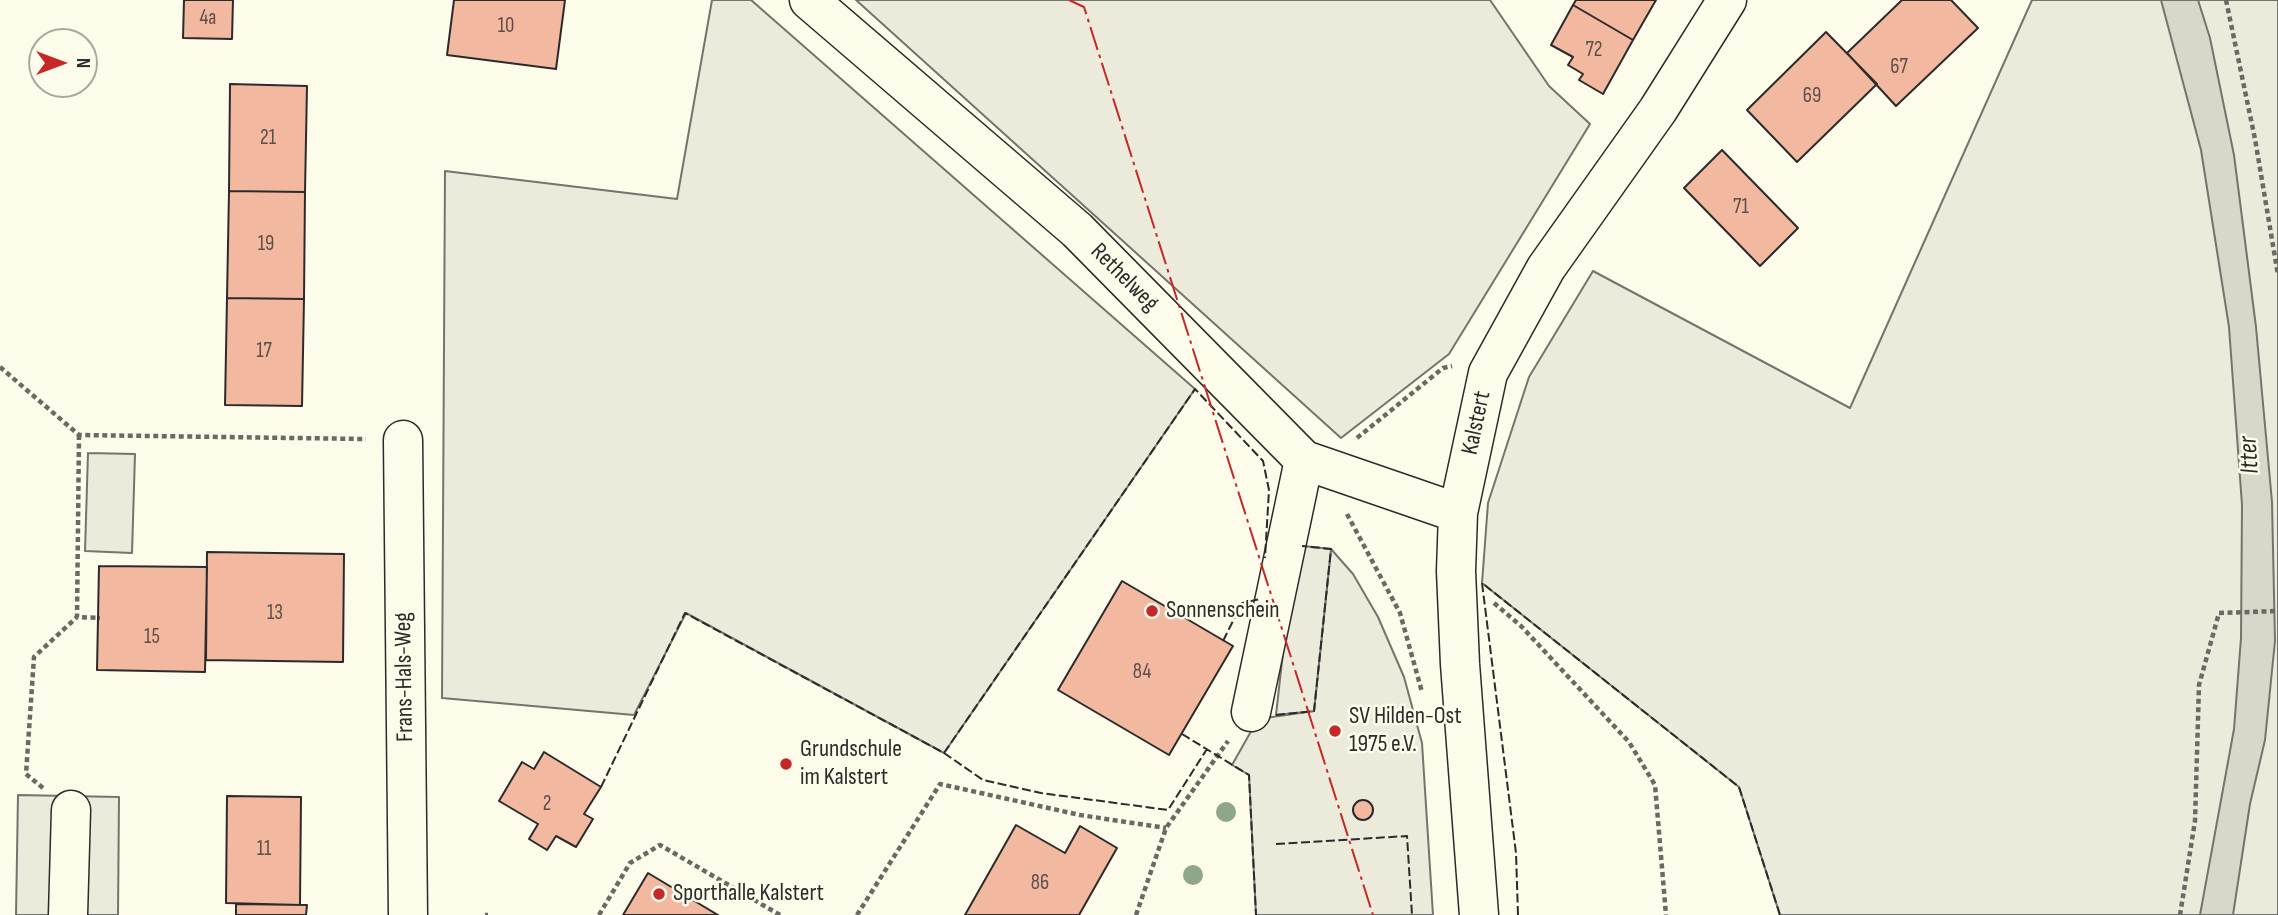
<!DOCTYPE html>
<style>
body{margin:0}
#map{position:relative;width:2278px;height:915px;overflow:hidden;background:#fdfbea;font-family:"Sofia Sans Condensed",sans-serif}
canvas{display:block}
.north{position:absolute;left:28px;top:28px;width:70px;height:70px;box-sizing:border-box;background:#fdfbea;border:2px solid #a9a89e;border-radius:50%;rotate:90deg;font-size:19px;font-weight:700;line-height:28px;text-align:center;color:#2b2b2b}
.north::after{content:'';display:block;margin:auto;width:24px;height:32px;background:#c62828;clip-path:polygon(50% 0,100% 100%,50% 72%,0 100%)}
</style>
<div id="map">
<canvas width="2278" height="915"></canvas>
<div class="north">N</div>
</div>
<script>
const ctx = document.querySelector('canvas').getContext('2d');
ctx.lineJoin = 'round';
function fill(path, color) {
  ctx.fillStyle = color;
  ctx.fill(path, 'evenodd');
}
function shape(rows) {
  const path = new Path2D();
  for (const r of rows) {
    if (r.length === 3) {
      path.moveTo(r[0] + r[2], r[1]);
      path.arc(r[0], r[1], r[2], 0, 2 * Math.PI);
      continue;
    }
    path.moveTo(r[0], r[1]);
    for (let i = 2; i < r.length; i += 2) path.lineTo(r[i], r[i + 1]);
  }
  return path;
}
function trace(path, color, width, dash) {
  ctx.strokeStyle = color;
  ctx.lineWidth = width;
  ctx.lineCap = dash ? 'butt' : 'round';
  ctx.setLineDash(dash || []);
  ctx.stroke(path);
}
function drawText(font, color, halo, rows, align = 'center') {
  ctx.font = font + ' "Sofia Sans Condensed",sans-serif';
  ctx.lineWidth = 5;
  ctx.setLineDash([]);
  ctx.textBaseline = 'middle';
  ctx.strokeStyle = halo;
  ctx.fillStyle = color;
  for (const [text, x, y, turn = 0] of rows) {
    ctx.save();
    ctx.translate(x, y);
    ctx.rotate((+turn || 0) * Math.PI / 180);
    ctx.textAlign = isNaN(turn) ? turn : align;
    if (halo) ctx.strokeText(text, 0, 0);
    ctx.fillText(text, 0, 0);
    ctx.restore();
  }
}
const green = shape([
 [712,0,751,0,1195,389,944,753,686,613,634,715,442,698,445,171,677,199,712,0],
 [856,0,1490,0,1549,86,1590,124,1449,354,1341,438,856,0],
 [2032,0,2278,0,2278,915,1780,915,1739,787,1482,583,1488,503,1529,377,1593,271,1850,408,2032,0],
 [88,453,135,454,132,553,85,551,88,453],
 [1331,549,1353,574,1378,617,1404,677,1422,743,1433,915,1256,915,1249,775,1232,765,1258,719,1314,711,1331,549]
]);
const parking = shape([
 [1295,545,1331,549,1314,711,1276,715,1295,545],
 [18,795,119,797,118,915,16,915,18,795]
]);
const water = shape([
 [2161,0,2198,0,2210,38,2234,155,2256,327,2272,502,2275,641,2265,740,2250,804,2233,915,2200,915,2234,729,2241,638,2242,505,2229,327,2201,150,2161,0]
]);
const building = shape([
 [184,0,233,0,232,39,183,38,184,0],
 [454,0,565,0,556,69,447,55,454,0],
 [1576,0,1656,0,1633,40,1573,5,1576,0],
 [1902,0,1951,0,1978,28,1896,106,1847,53,1902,0],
 [1573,5,1633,40,1603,94,1579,80,1583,74,1568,65,1573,57,1551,45,1573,5],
 [1826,32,1877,84,1797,162,1747,110,1826,32],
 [230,84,307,86,305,192,229,191,230,84],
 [1722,150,1798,228,1760,266,1684,188,1722,150],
 [229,191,305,192,304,299,227,298,229,191],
 [227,298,304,299,302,406,225,405,227,298],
 [207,552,344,554,343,662,206,660,207,552],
 [99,566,207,567,205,672,97,670,99,566],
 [1122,581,1233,646,1169,755,1058,690,1122,581],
 [544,752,601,787,584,814,593,819,576,847,556,836,547,850,529,839,538,824,499,801,522,762,534,769,544,752],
 [227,796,301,797,300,905,226,903,227,796],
 [1363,810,10],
 [1016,825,1065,853,1080,826,1117,848,1079,915,965,915,1016,825],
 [648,873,718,915,623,915,648,873],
 [236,904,307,905,306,915,236,915,236,904]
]);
const path = shape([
 [2226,0,2255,139,2278,275],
 [0,367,79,435,366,439],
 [79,435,77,617,100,618],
 [1357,438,1443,368,1452,366],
 [1347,514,1400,613,1422,692],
 [1494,603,1521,626,1629,742,1655,785,1666,915],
 [43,788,26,774,34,657,77,617],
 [485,915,488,915],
 [599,915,630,863,660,845,780,915],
 [857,915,940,784,1080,815,1166,828],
 [1136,915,1166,828,1228,741],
 [2180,915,2195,821,2199,685,2219,613,2278,611]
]);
const minor = shape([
 [809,0,1077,230,1304,460,1458,513],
 [403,440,408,915],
 [1251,712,1304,460],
 [68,915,71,810],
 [1479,915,1460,664,1456,571,1458,513,1488,373,1546,268,1658,110,1727,0]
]);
const fence = shape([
 [1223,641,1242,603,1260,599],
 [1276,715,1314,711,1331,549,1302,546],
 [1182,734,1249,775,1256,915],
 [944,753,1195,389,1263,461,1269,490,1265,558],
 [601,787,685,613,944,753,983,780,1041,793,1168,810,1207,749],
 [1276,844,1407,836,1412,915],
 [1518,915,1516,853,1482,583,1739,787,1780,915]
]);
const power = shape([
 [1069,0,1084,7,1373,915]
]);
const trees = [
 [1226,812],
 [1193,875]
];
const markers = [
 [1152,611,7,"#c62828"],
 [1335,731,7,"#c62828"],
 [786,764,7,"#c62828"],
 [659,894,7,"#c62828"]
];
const numberNames = [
 ["4a",208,19],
 ["10",506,27],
 ["72",1594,51],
 ["67",1899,68],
 ["69",1812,97],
 ["21",268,139],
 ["71",1741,208],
 ["19",266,245],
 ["17",264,352],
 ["13",275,614],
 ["15",152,638],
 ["84",1142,673],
 ["2",547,805],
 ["11",264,850],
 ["86",1040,884]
];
const streetNames = [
 ["Rethelweg",1124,278,45],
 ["Kalstert",1477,423,-78],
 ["Frans-Hals-Weg",405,677,-91]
];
const poiNames = [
 ["Sonnenschein",1166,611],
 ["SV Hilden-Ost",1349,717],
 ["1975 e.V.",1349,745],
 ["Grundschule",800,750],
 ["im Kalstert",800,778],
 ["Sporthalle Kalstert",673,894]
];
const waterNames = [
 ["Itter",2250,455,-94]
];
fill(green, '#ecebdb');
trace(green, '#74746e', 2);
fill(parking, '#eceadb');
trace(parking, '#74746e', 2);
fill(water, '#d8d7c9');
trace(water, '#74746e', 2);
fill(building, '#f2b8a0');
trace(building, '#2b2b2b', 2);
trace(minor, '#2b2b2b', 41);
trace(path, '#6a6964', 4.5, [5, 3.5]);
trace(minor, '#fdfbea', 38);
trace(fence, '#2b2b2b', 2, [9, 3.5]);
trace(power, '#c62828', 2, [24, 5, 3.5, 5]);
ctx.fillStyle = '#8ea78a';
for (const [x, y] of trees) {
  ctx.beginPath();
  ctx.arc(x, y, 10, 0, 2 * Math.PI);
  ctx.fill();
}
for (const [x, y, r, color] of markers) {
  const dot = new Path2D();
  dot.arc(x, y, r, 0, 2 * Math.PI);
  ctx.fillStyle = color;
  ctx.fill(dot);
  trace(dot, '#fdfbea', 2.5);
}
drawText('21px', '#5d4e48', null, numberNames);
drawText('24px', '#2b2b2b', '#fdfbea', streetNames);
drawText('24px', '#2b2b2b', '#fdfbea', poiNames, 'left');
drawText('italic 26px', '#2b2b2b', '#fdfbea', waterNames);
</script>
